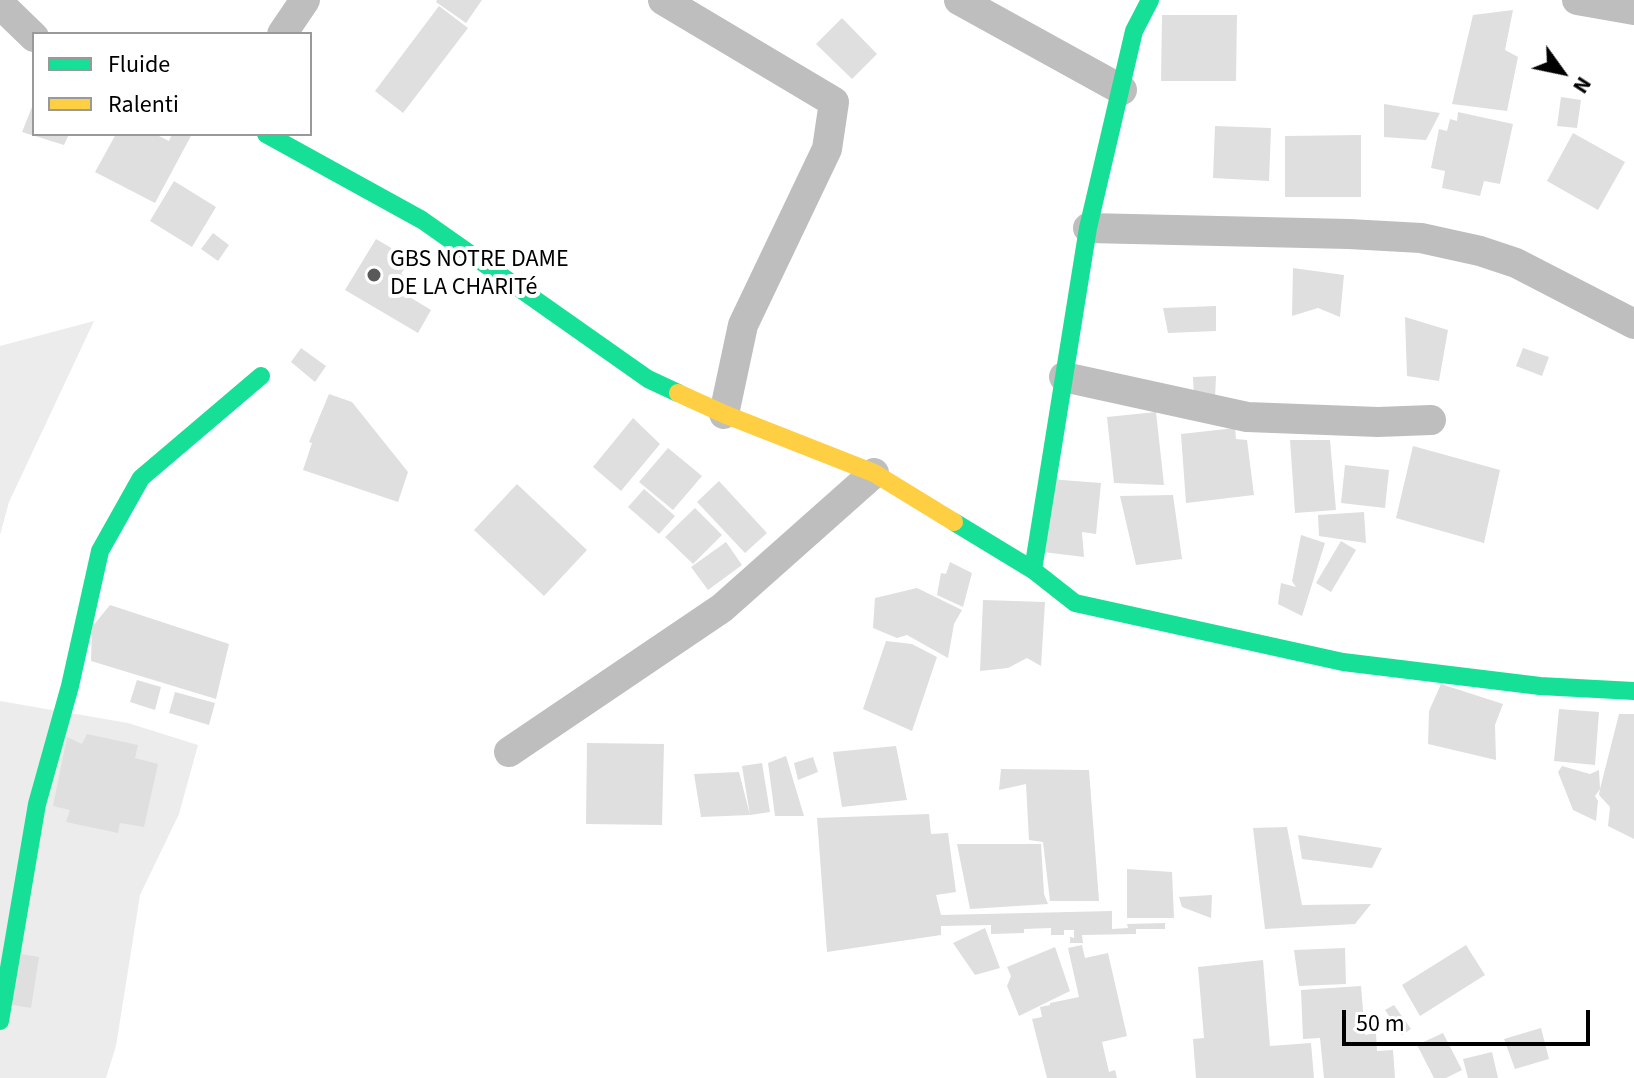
<!DOCTYPE html>
<meta charset="utf-8">
<style>
body{margin:0}
#map{position:relative;width:1634px;height:1078px;overflow:hidden;background:#fff;font-family:"Source Sans 3",sans-serif}
canvas{display:block}
.legend{position:absolute;left:32px;top:32px;width:280px;height:104px;box-sizing:border-box;background:#fff;border:2px solid #999;margin:0;padding:10px 14px;list-style:none;font-size:24px;color:#000}
.legend li{display:flex;align-items:center;gap:16px;height:40px}
.legend b{width:40px;border:2px solid #999}
.north{position:absolute;left:1522px;top:32px;width:80px;height:80px;-webkit-text-stroke:6px #fff;paint-order:stroke;rotate:123deg;font-size:22px;font-weight:700;line-height:32px;text-align:center;color:#000}
.north::after{content:'';display:block;margin:auto;width:28px;height:36px;background:#000;clip-path:polygon(50% 0,100% 100%,50% 72%,0 100%)}
.scale{position:absolute;left:1342px;top:1010px;width:248px;height:36px;box-sizing:border-box;border:4px solid #000;border-top:0;padding-left:10px;font-size:24px;line-height:28px;white-space:nowrap;color:#000;-webkit-text-stroke:6px #fff;paint-order:stroke}
</style>
<div id="map">
<canvas width="1634" height="1078"></canvas>
<ul class="legend">
<li><b style="height:10px;background:#16e098"></b>Fluide</li>
<li><b style="height:10px;background:#ffcf43"></b>Ralenti</li>
</ul>
<div class="north">N</div>
<div class="scale">50 m</div>
</div>
<script>
const ctx = document.querySelector('canvas').getContext('2d');
ctx.lineJoin = 'round';
function fill(path, color) {
  ctx.fillStyle = color;
  ctx.fill(path, 'evenodd');
}
function shape(rows) {
  const path = new Path2D();
  for (const r of rows) {
    path.moveTo(r[0], r[1]);
    for (let i = 2; i < r.length; i += 2) path.lineTo(r[i], r[i + 1]);
  }
  return path;
}
function trace(path, color, width, dash) {
  ctx.strokeStyle = color;
  ctx.lineWidth = width;
  ctx.lineCap = dash ? 'butt' : 'round';
  ctx.setLineDash(dash || []);
  ctx.stroke(path);
}
function drawText(font, color, halo, rows, align = 'center') {
  ctx.font = font + ' "Source Sans 3",sans-serif';
  ctx.lineWidth = 8;
  ctx.setLineDash([]);
  ctx.textBaseline = 'middle';
  ctx.strokeStyle = halo;
  ctx.fillStyle = color;
  for (const [text, x, y, turn = 0] of rows) {
    ctx.save();
    ctx.translate(x, y);
    ctx.rotate((+turn || 0) * Math.PI / 180);
    ctx.textAlign = isNaN(turn) ? turn : align;
    if (halo) ctx.strokeText(text, 0, 0);
    ctx.fillText(text, 0, 0);
    ctx.restore();
  }
}
const green = shape([
 [94,321,9,502,0,535,0,346],
 [0,701,128,723,198,745,179,814,140,895,116,1046,106,1078,0,1078]
]);
const building = shape([
 [437,0,482,0,466,23,436,2],
 [439,6,468,28,403,113,375,91],
 [1513,10,1505,50,1518,57,1507,111,1452,104,1473,15],
 [1162,15,1237,15,1236,81,1161,81],
 [842,18,877,54,852,79,816,44],
 [1561,97,1581,100,1577,128,1557,126],
 [34,102,34,134,69,134,64,145,22,132],
 [1384,104,1440,113,1426,140,1384,137],
 [1458,112,1513,124,1500,184,1484,181,1480,196,1442,188,1445,171,1431,168,1439,129,1447,131,1450,119,1457,121],
 [1215,126,1271,128,1269,181,1213,178],
 [1573,133,1625,162,1598,210,1547,181],
 [116,134,155,134,169,141,172,134,192,134,155,203,95,172],
 [1361,135,1361,197,1285,197,1285,136],
 [174,181,216,207,192,247,150,221],
 [213,233,229,245,218,261,201,249],
 [376,239,410,259,401,274,411,280,403,293,431,310,418,333,345,290],
 [1293,268,1344,275,1340,317,1318,308,1292,316],
 [1216,306,1216,331,1168,333,1163,308],
 [1405,317,1448,330,1439,381,1407,376],
 [301,348,326,366,315,382,291,362],
 [1523,348,1549,357,1542,376,1516,366],
 [1216,376,1215,399,1194,399,1193,377],
 [329,394,352,402,408,472,398,502,303,470,312,443,309,442],
 [1156,412,1164,485,1114,483,1107,417],
 [633,418,660,444,621,491,593,467],
 [1235,428,1236,439,1247,440,1254,495,1186,503,1181,434],
 [1290,440,1330,440,1336,510,1295,513],
 [1413,446,1500,470,1484,543,1396,518],
 [668,448,702,476,673,510,639,482],
 [1345,465,1389,470,1385,508,1341,503],
 [1049,479,1101,483,1096,534,1082,532,1084,557,1043,552],
 [719,481,767,533,745,553,697,502],
 [517,484,587,550,544,596,474,530],
 [644,489,675,516,659,534,628,507],
 [1173,495,1182,559,1136,565,1120,496],
 [695,508,722,535,693,564,665,537],
 [1364,512,1366,543,1319,536,1318,515],
 [1301,535,1325,543,1302,616,1278,604,1281,583,1296,587,1292,581],
 [1341,541,1356,550,1331,592,1316,583],
 [726,542,742,565,708,590,691,567],
 [950,562,972,573,963,607,937,595,941,573,946,574],
 [917,588,962,610,954,624,948,658,907,635,897,638,873,628,875,598],
 [983,600,1045,602,1041,666,1027,658,1008,668,980,671],
 [110,605,229,644,216,699,91,661,92,627],
 [886,641,912,644,937,657,912,731,863,709],
 [137,680,161,687,155,710,130,702],
 [1441,684,1503,704,1495,725,1496,760,1428,744,1429,711],
 [175,692,215,703,209,725,169,713],
 [1559,709,1599,712,1595,765,1554,761],
 [1619,714,1634,714,1634,839,1608,826,1610,807,1599,795,1600,789,1595,796,1598,801,1596,821,1573,810,1558,772,1562,766,1590,774,1599,770,1600,789],
 [87,734,138,745,135,758,158,764,144,827,120,823,118,833,66,822,70,810,53,806,67,737,82,744],
 [587,743,664,744,662,825,586,824],
 [896,746,907,800,842,807,833,752],
 [786,756,804,816,775,816,768,763],
 [813,757,818,772,798,780,794,763],
 [762,763,770,812,750,815,742,766],
 [1001,769,1089,770,1099,901,1050,901,1043,842,1029,840,1026,784,999,790],
 [739,772,750,815,701,817,694,774],
 [929,814,931,834,948,833,956,892,936,895,941,915,1112,911,1112,929,1128,928,1127,924,1165,923,1165,929,1136,929,1136,934,1082,935,1083,943,1070,943,1070,937,1074,938,1074,930,1064,930,1064,935,1051,935,1051,928,1024,929,1024,933,991,934,991,925,941,926,941,935,827,952,817,818],
 [1287,827,1302,905,1371,904,1355,924,1265,929,1253,828],
 [1298,835,1382,848,1372,868,1302,859],
 [957,844,1041,844,1044,894,1048,904,970,909],
 [1127,869,1172,872,1174,918,1127,918],
 [1212,895,1211,918,1182,907,1179,897],
 [985,928,1000,968,975,975,953,943],
 [1082,945,1085,958,1108,953,1127,1036,1102,1042,1109,1072,1115,1070,1117,1078,1047,1078,1032,1019,1042,1017,1040,1007,1050,1005,1050,1003,1079,997,1068,948],
 [1466,945,1485,975,1420,1016,1402,985],
 [1055,947,1070,991,1019,1016,1007,986,1011,976,1007,967],
 [1345,948,1346,984,1299,986,1294,950],
 [15,953,39,957,31,1008,7,1004],
 [1263,960,1270,1046,1311,1043,1314,1078,1196,1078,1193,1039,1204,1038,1198,967],
 [1361,986,1365,1035,1376,1033,1377,1051,1393,1050,1395,1078,1324,1078,1320,1038,1303,1039,1301,990],
 [1394,1005,1411,1029,1402,1035,1385,1010],
 [1541,1028,1549,1059,1515,1069,1504,1039],
 [1443,1033,1462,1070,1446,1078,1434,1078,1417,1045],
 [1492,1052,1498,1078,1468,1078,1463,1059]
]);
const street = shape([
 [663,0,834,102,827,149,743,325,724,414],
 [959,0,1122,90],
 [1577,0,1634,10],
 [0,4,34,37],
 [282,34,305,0],
 [1088,228,1349,234,1421,238,1480,251,1516,263,1634,324],
 [1064,377,1247,417,1378,422,1431,420],
 [509,752,722,608,874,473]
]);
const fast = shape([
 [266,134,422,220,648,379,678,393],
 [954,522,1033,570,1075,603,1343,662,1540,686,1634,691],
 [1033,570,1088,228,1134,31,1150,0],
 [0,1021,37,804,70,686,100,551,141,478,261,376]
]);
const slow = shape([
 [678,393,724,414,874,473,954,522]
]);
const markers = [
 [374,275,8,"#595959"]
];
const poiNames = [
 ["GBS NOTRE DAME",390,261],
 ["DE LA CHARITé",390,289]
];
fill(green, '#ececec');
fill(building, '#dfdfdf');
trace(street, '#bebebe', 30);
trace(fast, '#16e098', 18);
trace(slow, '#ffcf43', 18);
for (const [x, y, r, color] of markers) {
  const dot = new Path2D();
  dot.arc(x, y, r, 0, 2 * Math.PI);
  ctx.fillStyle = color;
  ctx.fill(dot);
  trace(dot, '#fff', 3);
}
drawText('24px', '#000', '#fff', poiNames, 'left');
</script>
